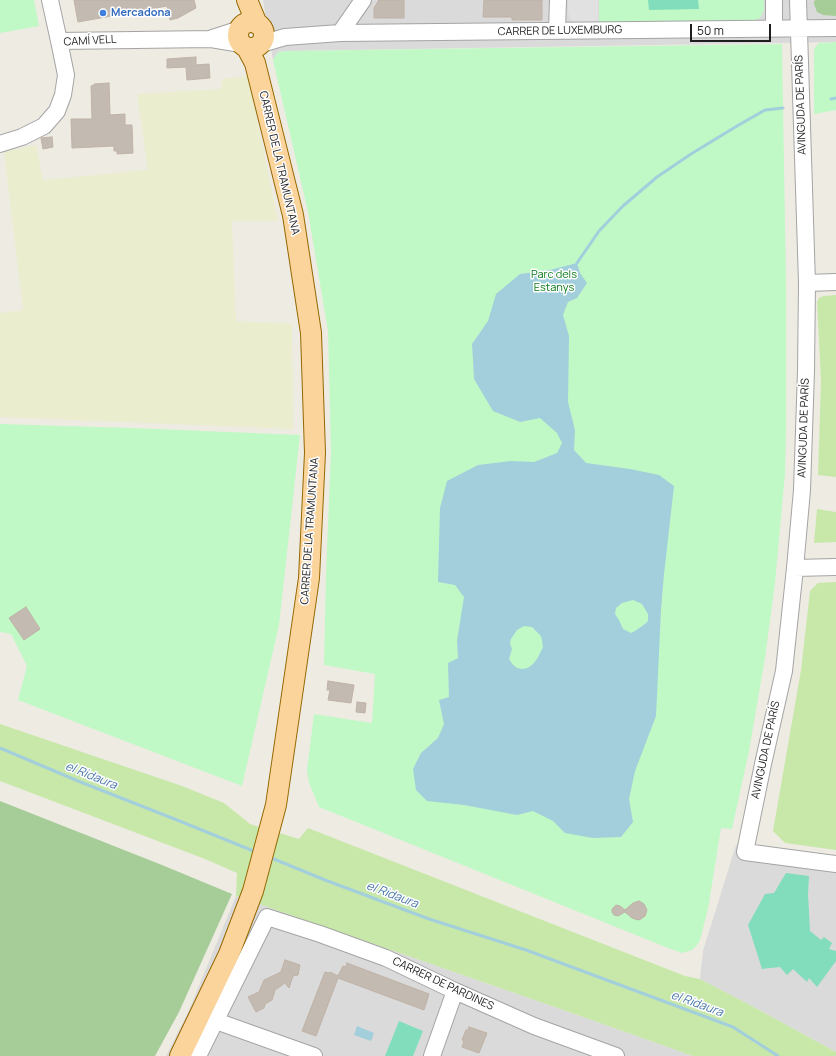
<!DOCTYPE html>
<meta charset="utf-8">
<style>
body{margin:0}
#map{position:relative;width:836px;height:1056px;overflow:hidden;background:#eeebe3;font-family:Manrope,sans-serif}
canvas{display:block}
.scale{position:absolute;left:690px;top:24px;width:81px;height:18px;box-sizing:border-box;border:2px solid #1d1d1d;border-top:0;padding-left:5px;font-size:12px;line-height:14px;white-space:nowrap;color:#1d1d1d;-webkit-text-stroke:3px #fff;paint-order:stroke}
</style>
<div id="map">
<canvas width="836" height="1056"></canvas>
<div class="scale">50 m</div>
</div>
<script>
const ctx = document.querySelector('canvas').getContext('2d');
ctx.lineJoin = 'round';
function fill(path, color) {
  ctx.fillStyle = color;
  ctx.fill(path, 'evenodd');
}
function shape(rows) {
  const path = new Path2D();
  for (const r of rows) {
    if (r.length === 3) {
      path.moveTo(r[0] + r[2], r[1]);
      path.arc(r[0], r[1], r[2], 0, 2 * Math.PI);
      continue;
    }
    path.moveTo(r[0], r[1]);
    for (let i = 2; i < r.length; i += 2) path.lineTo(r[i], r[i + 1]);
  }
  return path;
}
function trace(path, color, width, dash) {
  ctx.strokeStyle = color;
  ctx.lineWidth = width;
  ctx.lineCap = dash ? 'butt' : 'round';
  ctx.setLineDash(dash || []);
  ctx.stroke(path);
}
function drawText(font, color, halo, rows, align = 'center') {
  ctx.font = font + ' Manrope,sans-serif';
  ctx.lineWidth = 3;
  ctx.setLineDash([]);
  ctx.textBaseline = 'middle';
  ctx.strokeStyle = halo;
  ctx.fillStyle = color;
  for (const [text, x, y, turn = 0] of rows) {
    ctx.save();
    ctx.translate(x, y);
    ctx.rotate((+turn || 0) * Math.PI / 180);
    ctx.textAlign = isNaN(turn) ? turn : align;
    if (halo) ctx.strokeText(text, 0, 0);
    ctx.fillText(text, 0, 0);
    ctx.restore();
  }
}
const residential = shape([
 [263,0,836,0,836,42,287,51,278,52,273,60],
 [736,845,836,856,836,1052,750,1005,700,979,703,951],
 [236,896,569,1012,693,1056,166,1056,189,1010]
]);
const farmland = shape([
 [248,76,278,221,232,221,236,321,292,324,293,429,0,417,0,313,23,310,4,152,36,145,43,180,148,170,137,94,221,89,222,79]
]);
const grass = shape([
 [836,295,836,477,818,475,821,381,817,302,819,298,824,296],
 [817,509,836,512,836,542,814,543],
 [836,582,836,850,785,843,773,831,801,670,810,591,818,583],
 [0,724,182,786,224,803,250,824,299,839,308,828,685,976,700,979,750,1005,836,1052,836,1056,693,1056,569,1012,236,896,237,873,205,859,0,781]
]);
const forest = shape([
 [816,0,836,0,836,16,823,15,817,12,814,4,814,1],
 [0,801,162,865,232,894,179,1012,155,1056,0,1056]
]);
const park = shape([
 [0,0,34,0,39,26,0,33],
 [599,0,764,0,764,10,760,18,752,21,599,23],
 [836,42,836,110,814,114,814,49,819,43],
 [782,44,786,284,786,431,785,474,775,583,765,658,749,751,732,829,721,828,708,909,700,940,696,946,692,950,682,953,668,948,319,807,309,783,307,770,314,714,372,723,375,674,324,665,326,573,331,452,328,331,308,212,273,60,278,52,287,51],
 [0,424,133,428,300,435,279,625,242,786,18,700,27,666,11,634,0,632]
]);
const pitch = shape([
 [648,0,698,0,699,9,649,10],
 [786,873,809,876,808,894,810,931,821,940,824,937,832,943,829,949,836,951,836,961,817,987,809,978,807,982,793,969,787,975,780,967,762,969,748,925,765,894,774,893],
 [399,1021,423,1031,413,1056,385,1056]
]);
const parking = shape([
 [568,0,598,0,598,23,577,23,570,19,568,12]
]);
const water = shape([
 [577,263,580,273,587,283,577,298,568,302,563,315,569,336,568,402,575,430,574,450,586,463,630,469,659,475,674,486,664,574,661,610,656,716,635,771,629,799,633,822,621,837,593,838,565,833,553,821,533,811,517,815,464,805,427,801,416,790,413,769,421,753,438,738,444,724,439,700,449,697,448,663,458,658,457,641,464,597,455,585,438,582,440,508,447,481,478,465,511,461,534,462,557,453,562,443,557,433,540,418,520,422,493,411,474,379,472,344,488,321,496,294,520,274,550,270],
 [633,600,642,604,648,614,648,621,645,624,635,631,631,633,623,629,619,620,615,614,616,608,622,603],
 [524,626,532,627,541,636,542,640,543,647,537,659,533,664,528,668,522,669,517,668,513,665,509,659,512,649,510,643,511,639,517,630],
 [357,1026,374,1033,371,1041,354,1035]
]);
const stream = shape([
 [831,99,836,98],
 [577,263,599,231,623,206,657,177,691,154,737,126,765,110,783,108],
 [0,748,78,781,177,820,256,852],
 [269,857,325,880,429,919,526,950,733,1027,778,1056]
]);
const building = shape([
 [74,0,194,0,196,8,178,18,170,20,167,6,78,22,74,0],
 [379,0,404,0,404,18,374,18,374,8,379,0],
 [484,0,542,0,542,20,512,20,512,17,483,17,484,0],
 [196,57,196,65,209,64,210,78,187,80,186,67,167,68,167,59,196,57],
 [109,83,110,115,125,114,125,125,132,125,133,153,117,154,117,151,114,151,114,146,72,148,71,119,92,119,91,86,94,85,94,84,109,83],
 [52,137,53,147,43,149,41,138,52,137],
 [26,607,40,629,24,640,9,618,26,607],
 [328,681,354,685,351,703,328,700,330,690,327,690,328,681],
 [357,702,366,703,365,713,356,712,357,702],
 [639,901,644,904,647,910,645,916,641,919,638,920,632,918,625,912,618,916,614,915,612,912,612,909,616,905,620,906,625,910,633,903,639,901],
 [285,960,300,965,298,975,293,976,289,988,285,983,275,990,272,1000,265,1004,264,1008,256,1012,248,997,259,992,264,980,281,972,285,960],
 [347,963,429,994,424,1010,338,978,316,1036,302,1031,325,972,329,973,330,972,338,976,343,966,346,967,347,963],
 [469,1027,487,1033,479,1053,462,1047,464,1041,462,1040,466,1030,468,1030,469,1027]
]);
const minor = shape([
 [50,0,59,41],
 [774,0,774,28],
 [798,0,807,283,806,371,802,490,795,568,784,671,763,764,745,852,836,864],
 [557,31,558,0],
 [340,33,363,0],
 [212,38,240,29],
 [261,44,285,37,340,33,836,28],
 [0,144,22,137,44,126,57,111,63,95,66,75,59,41,211,39,241,44],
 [807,283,836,282],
 [795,568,836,567],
 [216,1021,314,1056],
 [198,1056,267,917,320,934,386,958,455,991,534,1026,616,1056],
 [432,1056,455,991]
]);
const major = shape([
 [247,0,257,24],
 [251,35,13],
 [180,1056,229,954,253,891,276,805,309,578,315,453,311,333,293,215,255,63,247,48]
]);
const markers = [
 [103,13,4,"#3f7fe0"]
];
const shopNames = [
 ["Mercadona",111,13]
];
const streetNames = [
 ["CARRER DE LUXEMBURG",560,31,-1],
 ["CAMÍ VELL",90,41,-3],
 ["AVINGUDA DE PARÍS",801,105,-92],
 ["CARRER DE LA TRAMUNTANA",279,163,77],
 ["AVINGUDA DE PARÍS",804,428,-88],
 ["CARRER DE LA TRAMUNTANA",310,531,-86],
 ["AVINGUDA DE PARÍS",766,750,-78],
 ["CARRER DE PARDINES",443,984,25]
];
const parkNames = [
 ["Parc dels",554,275],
 ["Estanys",554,288]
];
const waterNames = [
 ["el Ridaura",91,776,22],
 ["el Ridaura",392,895,21],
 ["el Ridaura",697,1004,20]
];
fill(residential, '#dbdada');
fill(farmland, '#eaedce');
fill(grass, '#c7e8a9');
fill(forest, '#a6cd98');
fill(park, '#c0f9c6');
fill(pitch, '#81ddbc');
fill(parking, '#e1e1e1');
fill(water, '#a3cedc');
trace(stream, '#a3cedc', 3);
fill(building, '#c3bab2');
trace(building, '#c0b2a6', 1);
trace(minor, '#a4a4a4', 18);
trace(major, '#956801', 22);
trace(minor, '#fff', 16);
trace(major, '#fbd49c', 20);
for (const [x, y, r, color] of markers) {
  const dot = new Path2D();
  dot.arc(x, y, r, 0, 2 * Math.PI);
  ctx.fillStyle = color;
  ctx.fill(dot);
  trace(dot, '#fff', 1.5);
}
drawText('bold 11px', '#366cbe', '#fff', shopNames, 'left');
drawText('11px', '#1d1d1d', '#fff', streetNames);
drawText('11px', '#0c7a18', '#fff', parkNames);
drawText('italic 12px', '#4b79ac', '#fff', waterNames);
</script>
